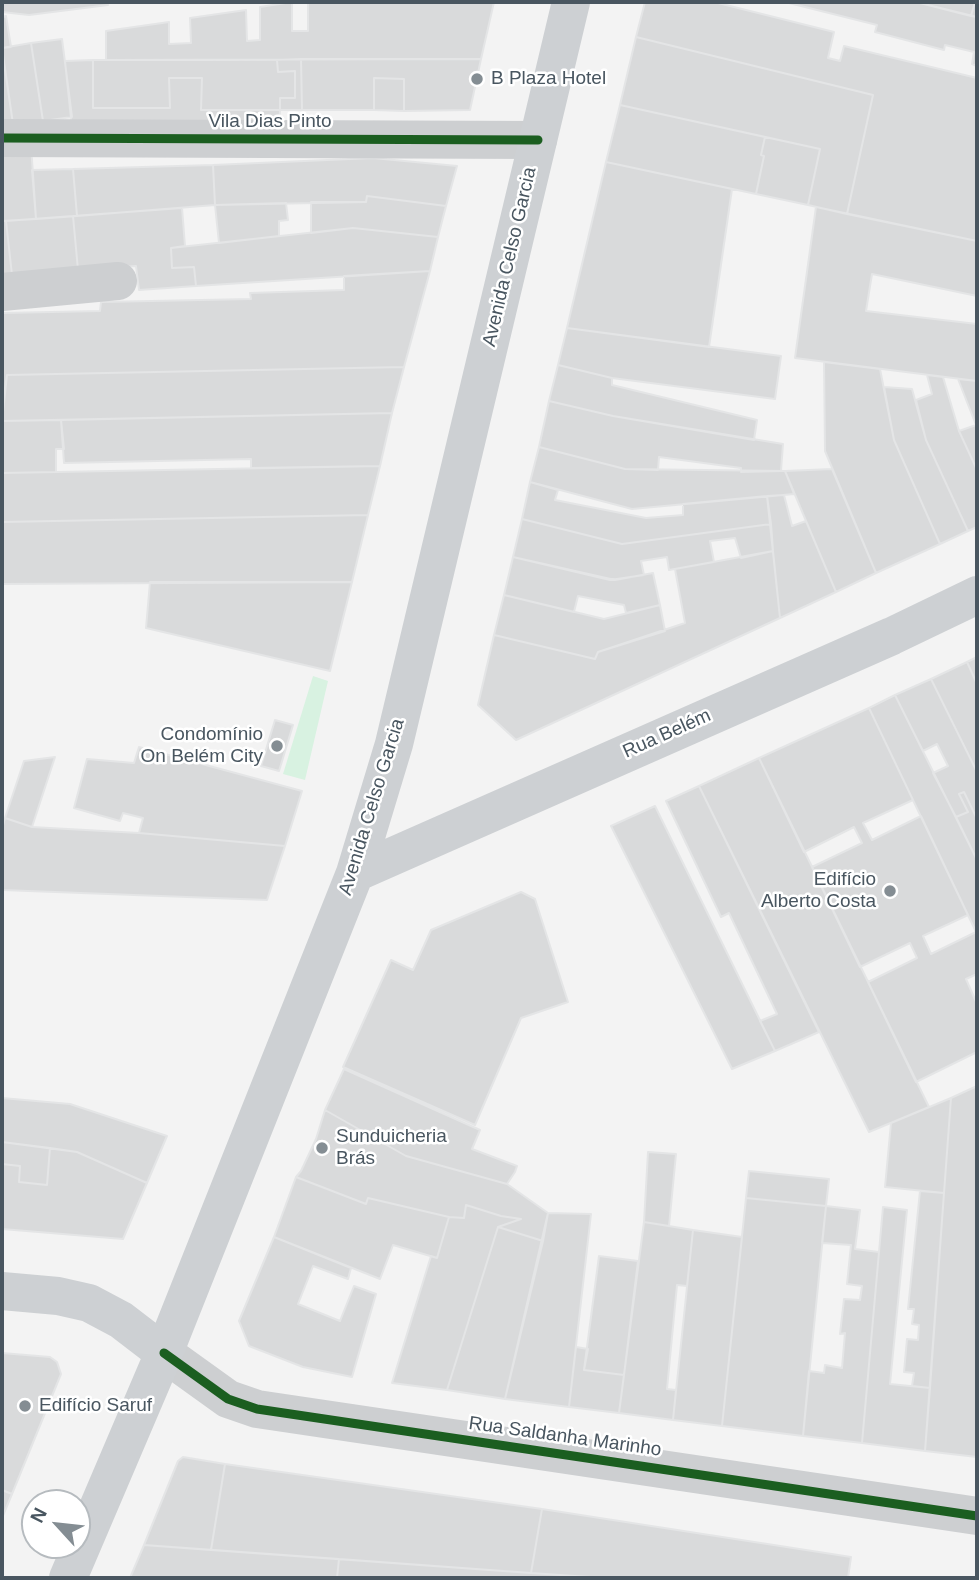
<!DOCTYPE html>
<meta charset="utf-8">
<style>
body{margin:0}
#map{position:relative;width:979px;height:1580px;overflow:hidden;background:#f3f3f3;font-family:Arial,sans-serif}
canvas{display:block}
.frame{position:absolute;inset:0;border:4px solid #495660;pointer-events:none}
.north{position:absolute;left:21px;top:1489px;width:70px;height:70px;box-sizing:border-box;background:#fff;border:2px solid #b6bbbf;border-radius:50%;rotate:297deg;font-size:19px;font-weight:700;line-height:28px;text-align:center;color:#495660}
.north::after{content:'';display:block;margin:auto;width:24px;height:32px;background:#848d93;clip-path:polygon(50% 0,100% 100%,50% 72%,0 100%)}
</style>
<div id="map">
<canvas width="979" height="1580"></canvas>
<div class="frame"></div>
<div class="north">N</div>
</div>
<script>
const ctx = document.querySelector('canvas').getContext('2d');
ctx.lineJoin = 'round';
function fill(path, color) {
  ctx.fillStyle = color;
  ctx.fill(path, 'evenodd');
}
function shape(rows) {
  const path = new Path2D();
  for (const r of rows) {
    path.moveTo(r[0], r[1]);
    for (let i = 2; i < r.length; i += 2) path.lineTo(r[i], r[i + 1]);
  }
  return path;
}
function trace(path, color, width, dash) {
  ctx.strokeStyle = color;
  ctx.lineWidth = width;
  ctx.lineCap = dash ? 'butt' : 'round';
  ctx.setLineDash(dash || []);
  ctx.stroke(path);
}
function drawText(font, color, halo, rows, align = 'center') {
  ctx.font = font + ' Arial,sans-serif';
  ctx.lineWidth = 5;
  ctx.setLineDash([]);
  ctx.textBaseline = 'middle';
  ctx.strokeStyle = halo;
  ctx.fillStyle = color;
  for (const [text, x, y, turn = 0] of rows) {
    ctx.save();
    ctx.translate(x, y);
    ctx.rotate((+turn || 0) * Math.PI / 180);
    ctx.textAlign = isNaN(turn) ? turn : align;
    if (halo) ctx.strokeText(text, 0, 0);
    ctx.fillText(text, 0, 0);
    ctx.restore();
  }
}
const green = shape([
 [313,676,328,681,305,780,283,774]
]);
const building = shape([
 [2,2,107,2,108,5,29,15,2,12,2,2],
 [292,2,292,31,308,31,308,2,494,2,481,59,106,60,106,31,169,22,169,44,191,43,190,18,246,10,247,41,260,40,260,7,292,2],
 [645,2,714,2,834,32,828,58,840,61,844,46,977,78,977,241,847,214,873,95,636,37,645,2],
 [785,2,916,2,977,17,977,66,972,64,974,52,945,45,944,50,875,32,877,25,785,2],
 [916,2,975,2,971,16,916,2],
 [975,2,977,2,977,17,971,16,975,2],
 [6,16,11,47,2,48,2,17,6,16],
 [636,37,873,95,847,214,808,205,820,149,620,105,636,37],
 [62,39,72,117,43,121,31,43,62,39],
 [31,43,43,121,13,124,2,48,31,43],
 [2,49,13,124,2,126,2,49],
 [301,59,481,59,470,110,404,111,404,79,374,78,374,110,302,110,301,59],
 [301,59,302,110,280,110,280,98,295,98,295,71,278,72,277,60,301,59],
 [93,60,277,60,278,72,295,71,295,98,280,98,280,110,201,110,202,78,169,78,170,108,93,108,93,60],
 [93,60,93,108,170,108,169,78,202,78,201,110,280,110,279,130,72,128,65,61,93,60],
 [374,78,404,79,404,111,374,110,374,78],
 [620,105,765,137,761,155,764,156,756,194,606,162,620,105],
 [765,137,820,149,808,205,756,194,764,156,761,155,765,137],
 [31,145,36,219,2,221,2,148,31,145],
 [373,158,457,166,446,206,367,196,366,202,215,205,213,165,373,158],
 [606,162,732,189,709,347,567,328,606,162],
 [213,165,215,205,77,216,73,169,213,165],
 [73,169,77,216,36,219,32,170,73,169],
 [367,196,446,206,438,237,353,228,311,233,311,202,366,202,367,196],
 [286,203,288,220,279,221,279,236,219,243,215,205,286,203],
 [816,207,977,241,977,296,872,274,866,311,977,324,977,381,795,358,816,207],
 [182,208,185,246,171,248,172,268,194,267,196,286,139,290,136,266,78,270,73,216,182,208],
 [73,216,78,270,12,275,6,221,73,216],
 [2,221,6,221,12,275,2,276,2,221],
 [353,228,438,237,430,271,196,286,194,267,172,268,171,248,353,228],
 [430,271,404,367,7,375,2,408,2,313,100,311,101,302,251,299,250,293,344,290,344,276,430,271],
 [567,328,781,356,775,399,612,378,558,365,567,328],
 [824,362,880,369,894,440,940,544,876,573,825,451,824,362],
 [558,365,612,378,612,385,757,420,754,440,613,416,549,401,558,365],
 [404,367,392,413,2,421,7,375,404,367],
 [927,375,943,377,959,431,977,470,977,527,968,531,926,440,916,400,932,394,927,375],
 [958,379,977,381,977,470,959,431,976,425,958,379],
 [884,387,912,389,926,440,968,531,940,544,894,440,884,387],
 [549,401,613,416,783,444,781,471,741,472,741,468,659,457,658,470,625,469,539,447,549,401],
 [392,413,380,466,251,468,251,459,64,463,61,420,392,413],
 [61,420,64,449,56,449,56,472,2,473,2,421,61,420],
 [539,447,625,469,785,471,794,494,632,509,530,482,539,447],
 [380,466,368,515,2,522,2,473,380,466],
 [832,469,876,573,836,592,785,471,832,469],
 [530,482,558,490,555,500,646,518,683,515,683,504,767,496,771,524,622,544,522,519,530,482],
 [784,495,792,526,806,521,836,592,780,618,767,496,784,495],
 [368,515,352,582,2,584,2,522,368,515],
 [522,519,622,544,771,524,773,551,741,558,735,538,710,541,714,562,669,570,667,557,641,561,644,575,610,580,513,557,522,519],
 [773,551,780,618,516,740,478,705,494,635,595,659,598,652,685,623,675,569,773,551],
 [513,557,615,580,653,573,660,605,626,613,624,605,578,596,574,612,504,595,513,557],
 [150,582,352,582,330,671,146,628,150,582],
 [504,595,604,619,660,605,665,631,598,652,595,659,494,635,504,595],
 [977,657,977,684,967,662,977,657],
 [967,662,977,684,977,772,931,679,967,662],
 [931,679,977,772,977,819,964,792,959,794,968,812,956,817,933,773,948,766,937,744,923,751,895,695,931,679],
 [895,695,977,860,977,934,869,708,895,695],
 [869,708,913,800,863,823,872,840,921,816,968,915,923,936,931,954,976,932,977,934,977,974,966,979,977,1004,977,1052,916,1082,868,982,917,958,910,943,860,967,812,867,862,843,854,827,804,852,759,758,869,708],
 [275,720,293,725,279,771,261,766,275,720],
 [139,747,302,791,285,846,139,833,143,818,123,813,120,821,74,808,87,759,134,763,139,747],
 [55,757,32,827,5,818,24,761,55,757],
 [759,758,929,1107,869,1132,699,786,759,758],
 [699,786,819,1032,775,1051,760,1021,777,1014,729,913,721,917,666,801,699,786],
 [964,792,977,819,977,860,956,817,968,812,959,794,964,792],
 [655,806,775,1051,732,1069,611,826,655,806],
 [5,818,32,827,139,833,285,846,267,900,2,890,2,829,5,818],
 [521,892,535,899,568,1002,521,1018,475,1125,343,1067,391,960,413,970,431,930,521,892],
 [344,1069,480,1130,472,1149,517,1166,515,1172,507,1184,406,1156,325,1110,344,1069],
 [977,1086,977,1457,925,1451,951,1098,977,1086],
 [2,1098,70,1104,167,1136,147,1183,77,1152,2,1142,2,1098],
 [951,1098,944,1193,885,1187,891,1123,951,1098],
 [325,1110,406,1156,507,1184,548,1213,543,1241,498,1227,521,1219,501,1216,466,1205,464,1218,449,1217,368,1198,366,1204,296,1177,301,1171,316,1139,325,1110],
 [2,1142,50,1148,47,1185,19,1182,20,1166,2,1164,2,1142],
 [50,1148,77,1152,147,1183,123,1239,2,1229,2,1164,20,1166,19,1182,47,1185,50,1148],
 [648,1152,676,1154,669,1226,644,1222,648,1152],
 [749,1171,829,1179,826,1206,746,1198,749,1171],
 [296,1177,366,1204,368,1198,449,1217,437,1258,393,1245,380,1279,274,1237,296,1177],
 [920,1191,944,1193,930,1388,912,1386,914,1373,904,1372,907,1339,918,1340,919,1325,912,1324,914,1309,908,1309,920,1191],
 [746,1198,826,1206,803,1436,722,1426,746,1198],
 [466,1205,501,1216,521,1219,498,1227,447,1390,392,1383,431,1256,437,1258,449,1217,464,1218,466,1205],
 [826,1206,860,1210,855,1249,879,1252,862,1443,803,1436,809,1371,824,1373,825,1365,842,1368,845,1333,840,1334,844,1299,860,1300,862,1286,847,1284,851,1245,822,1243,826,1206],
 [883,1207,907,1210,890,1384,930,1388,925,1451,862,1443,883,1207],
 [548,1213,591,1214,569,1407,505,1399,548,1213],
 [644,1222,693,1230,687,1286,677,1285,667,1389,676,1390,673,1420,619,1413,644,1222],
 [498,1227,543,1241,505,1399,447,1390,498,1227],
 [693,1230,742,1237,722,1426,673,1420,693,1230],
 [274,1237,351,1268,348,1279,313,1266,298,1304,340,1321,354,1286,376,1294,352,1377,303,1367,249,1346,239,1321,274,1237],
 [599,1256,638,1261,624,1375,584,1370,599,1256],
 [576,1347,588,1349,584,1370,624,1375,619,1413,569,1407,576,1347],
 [2,1353,50,1357,57,1362,61,1374,12,1494,2,1490,2,1353],
 [183,1457,225,1464,211,1550,144,1545,178,1461,183,1457],
 [225,1464,542,1509,531,1573,211,1550,225,1464],
 [2,1490,12,1494,2,1518,2,1490],
 [542,1509,851,1557,848,1578,604,1578,531,1573,542,1509],
 [144,1545,339,1559,337,1578,130,1578,144,1545],
 [339,1559,531,1573,604,1578,337,1578,339,1559]
]);
const minor = shape([
 [2,138,538,140],
 [2,292,118,281]
]);
const tertiary = shape([
 [164,1353,228,1399,257,1409,977,1516]
]);
const secondary = shape([
 [355,873,892,636,977,595],
 [2,1291,58,1296,89,1303,121,1320,164,1353],
 [68,1578,164,1353,355,873,394,744,571,2]
]);
const cycleway = shape([
 [2,138,538,140],
 [164,1353,228,1399,257,1409,977,1516]
]);
const markers = [
 [477,79,7,"#848d93"],
 [277,746,7,"#848d93"],
 [890,891,7,"#848d93"],
 [322,1148,7,"#848d93"],
 [25,1406,7,"#848d93"]
];
const poiNames = [
 ["B Plaza Hotel",491,79],
 ["Condomínio",263,735,"right"],
 ["On Belém City",263,757,"right"],
 ["Edifício",876,880,"right"],
 ["Alberto Costa",876,902,"right"],
 ["Sunduicheria",336,1137],
 ["Brás",336,1159],
 ["Edifício Saruf",39,1406]
];
const streetNames = [
 ["Vila Dias Pinto",270,122],
 ["Avenida Celso Garcia",510,257,-77],
 ["Rua Belém",667,734,-24],
 ["Avenida Celso Garcia",372,807,-73],
 ["Rua Saldanha Marinho",565,1437,8]
];
fill(green, '#d8f2e1');
fill(building, '#d9dadb');
trace(building, '#e4e5e6', 2);
trace(minor, '#cdcfd1', 38);
trace(tertiary, '#cdcfd1', 38);
trace(secondary, '#cdd0d3', 38);
trace(cycleway, '#1b5e20', 9);
for (const [x, y, r, color] of markers) {
  const dot = new Path2D();
  dot.arc(x, y, r, 0, 2 * Math.PI);
  ctx.fillStyle = color;
  ctx.fill(dot);
  trace(dot, '#fff', 2.5);
}
drawText('19px', '#495660', '#fff', poiNames, 'left');
drawText('19px', '#495660', '#fff', streetNames);
</script>
